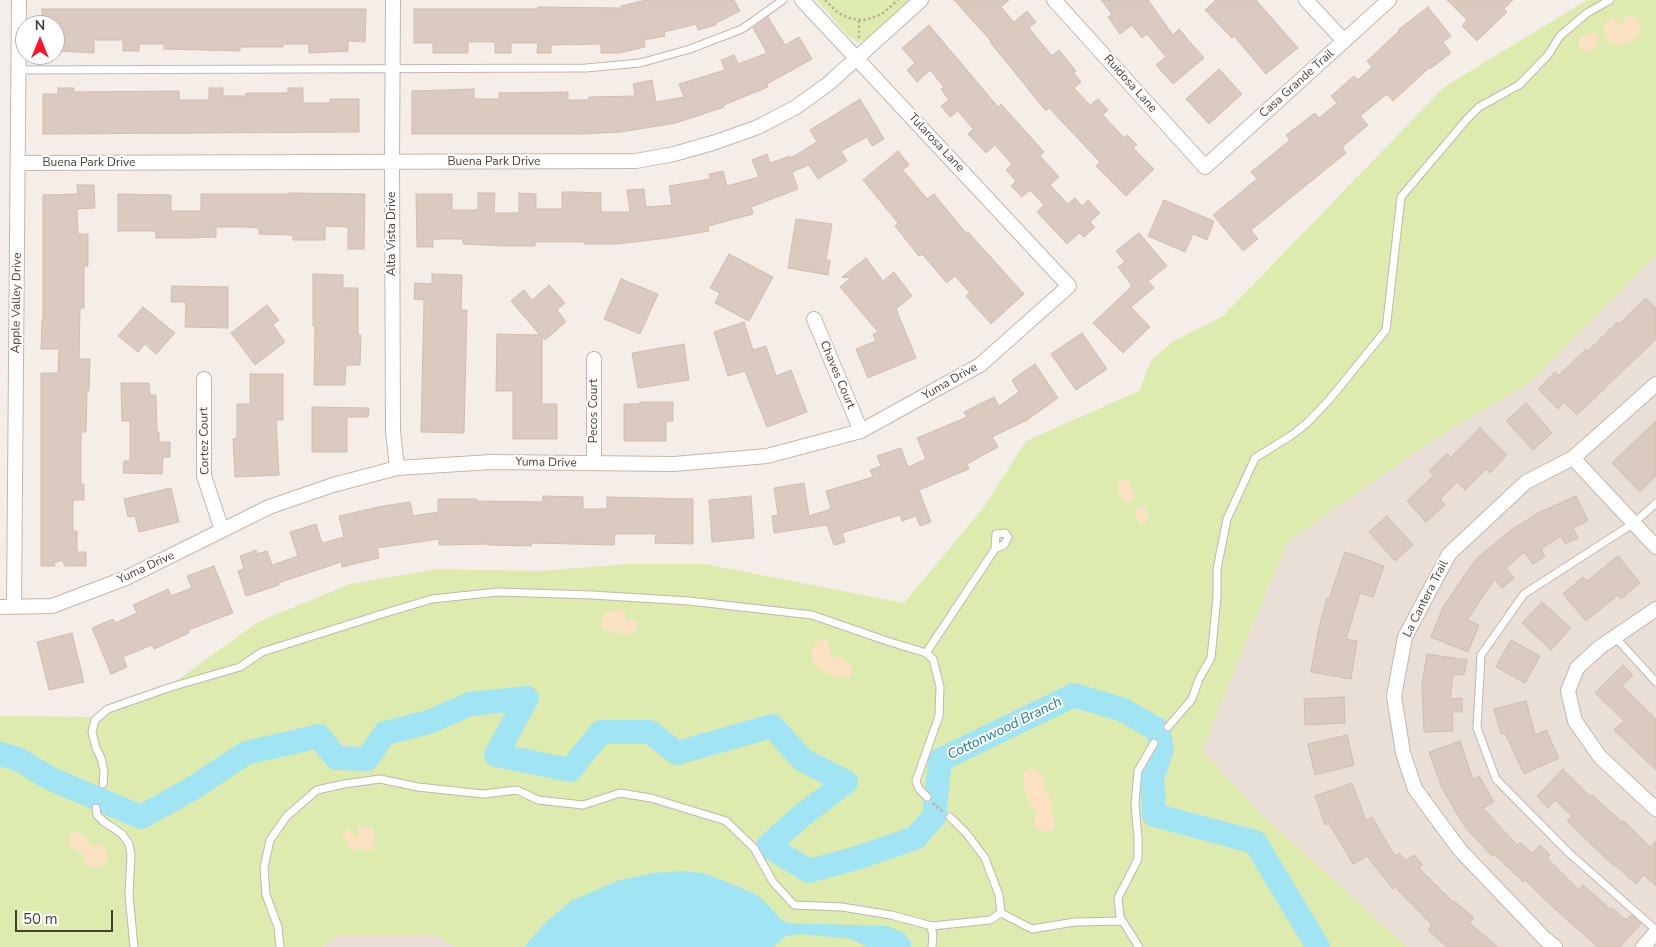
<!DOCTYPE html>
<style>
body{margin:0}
#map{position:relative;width:1656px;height:947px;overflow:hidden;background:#f5eee8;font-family:"Nunito Sans",sans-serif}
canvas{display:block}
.north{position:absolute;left:15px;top:15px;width:50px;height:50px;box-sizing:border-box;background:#fff;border:1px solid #b6b1af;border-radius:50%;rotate:0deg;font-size:14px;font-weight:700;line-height:20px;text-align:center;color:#493d36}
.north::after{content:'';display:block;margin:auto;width:18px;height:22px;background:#ff1527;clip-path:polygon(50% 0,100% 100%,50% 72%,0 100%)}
.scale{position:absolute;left:15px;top:910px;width:98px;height:22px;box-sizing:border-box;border:2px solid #493d36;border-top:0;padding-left:6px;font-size:15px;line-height:18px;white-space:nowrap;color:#493d36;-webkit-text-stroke:4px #fff;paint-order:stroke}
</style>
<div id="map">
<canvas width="1656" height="947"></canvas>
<div class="north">N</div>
<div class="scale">50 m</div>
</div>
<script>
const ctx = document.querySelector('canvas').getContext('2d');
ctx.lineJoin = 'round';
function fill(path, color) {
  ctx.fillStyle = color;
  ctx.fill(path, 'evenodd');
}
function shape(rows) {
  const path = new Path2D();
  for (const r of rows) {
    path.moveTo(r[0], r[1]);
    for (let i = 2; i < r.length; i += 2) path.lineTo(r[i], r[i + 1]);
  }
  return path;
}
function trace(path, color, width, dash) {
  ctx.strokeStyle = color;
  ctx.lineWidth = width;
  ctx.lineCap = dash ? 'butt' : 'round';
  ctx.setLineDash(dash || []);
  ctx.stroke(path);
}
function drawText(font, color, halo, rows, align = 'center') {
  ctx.font = font + ' "Nunito Sans",sans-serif';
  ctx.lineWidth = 4;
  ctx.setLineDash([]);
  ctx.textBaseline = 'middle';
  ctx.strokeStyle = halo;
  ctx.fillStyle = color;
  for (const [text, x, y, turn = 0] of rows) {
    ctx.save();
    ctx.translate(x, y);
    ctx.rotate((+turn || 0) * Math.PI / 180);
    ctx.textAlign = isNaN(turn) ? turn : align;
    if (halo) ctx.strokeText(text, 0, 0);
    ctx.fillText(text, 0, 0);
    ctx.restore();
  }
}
const residential = shape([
 [1656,255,1656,947,1407,947,1256,809,1202,750,1287,542,1432,441,1530,382],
 [337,936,438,936,455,947,323,947]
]);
const green = shape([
 [817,0,909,0,869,39,858,42,848,36],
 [1587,0,1656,0,1656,255,1530,382,1432,441,1287,542,1202,750,1256,809,1407,947,455,947,438,936,337,936,323,947,0,947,0,716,91,717,172,684,258,622,350,584,437,569,538,571,629,564,705,564,904,603,984,507,1026,441,1139,391,1151,361,1172,342,1223,316,1444,87]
]);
const sand = shape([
 [1628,15,1639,18,1640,28,1637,35,1632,41,1625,44,1615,45,1609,43,1604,27,1605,22,1614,17,1619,24,1622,24,1626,16],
 [1594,32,1597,34,1599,39,1597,46,1591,51,1581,50,1578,44,1580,37],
 [1126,479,1130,480,1130,488,1136,492,1134,499,1128,503,1122,499,1118,492,1119,481],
 [1140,505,1144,506,1146,508,1148,518,1144,525,1140,524,1136,517,1135,511],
 [622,610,625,613,626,619,633,619,637,621,638,625,636,631,631,634,623,635,604,630,601,622,605,613],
 [820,639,824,639,829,642,831,657,840,657,851,666,852,673,849,677,840,678,827,673,813,662,811,653,814,646],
 [1033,768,1044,775,1045,790,1052,802,1052,813,1055,824,1053,828,1049,832,1041,831,1035,827,1034,822,1036,812,1024,792,1024,780,1023,774,1026,770],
 [358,825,373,829,376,842,372,850,366,851,362,847,356,850,347,847,347,842,342,834,348,829,358,837,360,834,357,829],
 [73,832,77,832,87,838,92,847,100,844,103,846,108,855,106,863,95,868,84,865,84,855,71,847,70,844,70,835]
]);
const water = shape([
 [682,871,704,873,749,891,761,898,782,920,788,923,887,926,903,932,911,942,911,947,867,947,852,939,801,934,786,936,773,947,525,947,529,941,548,920,571,901,617,881,653,873]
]);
const river = shape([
 [0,754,18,759,51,779,141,817,190,790,246,753,319,736,336,758,367,759,385,733,429,722,470,704,527,698,496,755,570,770,601,732,650,732,677,753,772,726,803,760,846,782,800,817,768,846,809,871,860,857,915,838,934,817,940,760,1074,695,1123,710,1158,730,1162,749,1152,778,1154,815,1255,842,1318,947]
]);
const building = shape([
 [646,0,734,0,740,11,716,23,716,25,698,30,696,24,664,32,665,36,644,40,645,47,619,53,601,53,601,44,551,45,551,53,537,53,538,43,511,43,511,53,495,53,495,42,468,42,468,53,433,53,433,43,414,43,414,9,538,9,538,7,621,8,621,6,646,0],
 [954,0,1009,0,1001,7,1014,22,1027,11,1036,22,1029,28,1052,56,1059,50,1076,71,1074,73,1081,82,1074,88,1090,105,1098,99,1108,110,1103,115,1124,138,1127,135,1137,145,1133,148,1154,169,1126,196,1096,166,1100,162,1049,108,1046,111,990,42,991,41,954,0],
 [1101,0,1148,0,1173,35,1179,29,1204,58,1173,84,1156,65,1166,57,1147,34,1142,38,1132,25,1120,34,1108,17,1112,14,1101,0],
 [1216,0,1256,0,1298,48,1266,74,1234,36,1232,38,1205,10,1216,0],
 [1447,0,1513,0,1504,9,1507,12,1477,41,1462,26,1467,20,1447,0],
 [1428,7,1451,36,1443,42,1451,53,1430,69,1429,68,1393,101,1387,94,1360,116,1368,125,1342,147,1346,153,1251,230,1258,239,1243,251,1213,215,1257,179,1251,172,1290,140,1286,135,1315,113,1319,118,1337,103,1331,96,1354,76,1358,80,1372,67,1367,61,1399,31,1398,30,1428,7],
 [42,9,366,9,365,42,348,41,348,51,309,53,309,44,283,44,283,47,240,47,240,51,164,49,164,44,139,44,139,51,123,51,123,40,94,40,94,53,60,51,60,43,55,43,55,25,42,25,42,9],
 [768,17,785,45,799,37,812,59,767,84,768,87,724,105,724,107,676,123,621,132,582,134,412,134,412,91,474,89,474,99,499,99,499,93,568,92,568,100,589,100,589,97,635,96,633,84,652,80,656,102,684,97,679,84,725,70,721,60,734,55,738,64,767,53,753,28,768,17],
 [929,25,998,107,1001,104,1044,152,1040,156,1059,177,1050,185,1068,204,1075,198,1082,206,1088,200,1100,213,1090,222,1095,227,1084,237,1079,233,1067,244,1037,212,1044,205,1030,190,1022,197,1011,186,1016,181,1006,170,1012,164,995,145,986,153,968,134,973,129,958,111,950,117,941,106,949,100,941,89,944,87,930,70,917,82,907,70,915,63,902,48,929,25],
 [1219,69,1242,94,1209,124,1186,99,1219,69],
 [58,88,74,88,74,92,179,91,179,100,209,100,209,88,223,88,223,96,246,96,246,93,288,93,288,88,303,88,303,103,330,103,330,99,359,99,359,132,43,134,43,94,58,94,58,88],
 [860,99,884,139,872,146,867,137,841,151,847,161,818,179,809,165,792,172,798,189,751,207,753,214,708,226,709,231,668,238,617,244,584,244,584,242,535,242,535,246,505,246,463,244,463,239,433,239,433,247,417,247,416,194,452,194,452,210,478,210,478,193,495,193,494,213,519,213,519,193,536,194,536,209,562,209,562,192,577,192,601,193,601,212,630,212,627,190,644,189,646,207,672,205,669,186,710,179,709,174,723,171,727,186,759,177,752,160,767,154,770,163,790,156,791,158,817,142,810,130,860,99],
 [898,151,909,165,903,170,927,199,934,194,966,233,968,232,1024,294,991,324,966,296,970,293,955,276,947,283,922,254,919,256,895,226,898,223,863,180,898,151],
 [77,185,94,185,95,208,77,209,78,234,88,234,88,266,84,266,84,308,80,308,79,359,90,359,89,391,87,391,86,432,81,432,81,484,84,484,84,500,73,500,73,531,77,531,77,552,86,552,86,566,65,566,62,560,54,563,55,566,41,566,41,373,58,373,59,349,41,349,42,319,43,319,43,195,78,194,77,185],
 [290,193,365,194,364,249,348,249,348,227,325,226,325,240,293,240,293,235,259,234,259,228,247,227,216,227,216,237,188,238,156,238,156,231,118,231,118,194,171,195,171,211,201,211,201,194,290,194,290,193],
 [1164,200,1214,221,1207,240,1193,234,1185,252,1148,236,1164,200],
 [796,219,832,224,826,260,830,260,828,275,788,268,796,219],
 [1139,233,1167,266,1148,281,1154,288,1131,307,1150,327,1123,353,1093,323,1132,286,1118,267,1125,262,1116,251,1139,233],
 [729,254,773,277,749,321,715,303,720,293,710,288,729,254],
 [866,258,883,281,894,272,912,296,896,309,916,358,868,378,856,349,876,341,873,334,878,332,840,287,851,278,842,277,866,258],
 [313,274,343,275,343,288,358,288,358,335,361,335,360,365,346,365,345,385,314,385,315,326,313,326,313,274],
 [432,274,462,275,461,310,467,310,464,433,421,432,424,300,414,299,415,283,432,284,432,274],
 [621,279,658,294,640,334,604,319,621,279],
 [549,285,565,303,557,310,566,322,545,340,542,337,542,404,557,404,557,439,513,439,513,391,496,391,497,334,540,335,511,301,524,290,532,300,549,285],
 [172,286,228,287,228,328,185,327,186,302,171,302,172,286],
 [1646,298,1656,308,1656,339,1577,415,1564,402,1558,409,1538,389,1555,372,1558,376,1586,349,1588,351,1617,322,1619,324,1646,298],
 [267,305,279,320,273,325,285,342,255,365,231,333,267,305],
 [143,307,175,333,156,354,145,344,138,352,118,336,143,307],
 [744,322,753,350,766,346,776,376,791,370,807,412,767,427,745,371,728,376,714,332,744,322],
 [1082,333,1107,369,1076,390,1051,354,1082,333],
 [684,344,689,380,638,388,632,353,684,344],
 [1035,364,1058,398,1027,420,992,437,998,447,967,464,969,469,919,490,931,522,920,526,916,516,902,521,900,515,842,533,845,542,834,545,827,525,774,533,772,516,778,515,774,488,804,483,809,516,831,509,826,491,873,477,870,470,881,466,877,456,901,448,908,467,926,459,917,438,967,417,964,412,994,397,999,406,1019,392,1012,380,1035,364],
 [250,374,283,374,283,420,276,420,279,475,235,477,233,439,237,438,237,404,250,404,250,374],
 [121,383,149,383,150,395,156,395,157,432,159,432,159,442,170,442,170,457,163,457,162,474,123,473,124,461,130,461,130,421,122,421,121,383],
 [640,402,673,402,673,421,666,421,666,441,624,441,624,404,640,404,640,402],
 [1526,403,1552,433,1533,450,1506,421,1526,403],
 [312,407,369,408,368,417,347,417,347,452,312,452,312,407],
 [1656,421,1656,476,1640,492,1612,463,1656,421],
 [1480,428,1507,455,1490,473,1486,469,1465,490,1457,482,1440,499,1445,505,1426,522,1407,501,1434,475,1429,471,1447,453,1451,457,1480,428],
 [171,488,179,522,139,532,135,516,128,517,124,499,171,488],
 [543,496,583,497,583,509,607,509,607,497,693,499,693,544,655,543,656,534,615,534,614,545,531,543,531,546,488,545,488,544,439,545,439,539,377,548,379,558,342,567,341,562,278,583,279,585,246,596,238,571,244,569,240,556,256,550,257,554,267,551,272,565,298,556,290,532,316,524,322,543,344,537,339,516,383,506,410,502,413,516,438,512,438,499,477,499,477,501,543,502,543,496],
 [751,496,754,538,712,542,709,500,751,496],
 [1576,496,1588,521,1573,528,1578,538,1565,544,1561,536,1541,549,1545,556,1533,564,1524,552,1506,568,1514,578,1502,588,1495,579,1467,620,1479,625,1468,652,1431,637,1443,607,1476,559,1511,530,1538,513,1576,496],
 [1387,516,1413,545,1395,561,1369,532,1387,516],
 [1345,552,1384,566,1373,597,1360,593,1346,639,1357,641,1351,679,1311,672,1319,627,1327,598,1329,599,1345,552],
 [1618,556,1640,583,1621,599,1618,595,1586,621,1563,594,1583,577,1587,581,1618,556],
 [214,566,233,613,188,630,189,633,154,649,152,645,123,657,127,667,111,674,92,628,113,619,115,623,137,613,133,605,168,589,171,596,192,588,187,576,214,566],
 [1542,602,1571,628,1551,650,1522,623,1542,602],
 [72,633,84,682,49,690,37,642,72,633],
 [1511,640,1540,656,1525,683,1496,667,1511,640],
 [1427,654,1467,660,1464,675,1453,674,1450,699,1462,698,1462,712,1452,712,1453,731,1424,732,1422,684,1427,654],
 [1623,665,1633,675,1622,686,1656,719,1656,770,1614,730,1624,721,1595,693,1623,665],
 [1344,697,1345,723,1305,725,1304,699,1344,697],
 [1526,701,1535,735,1546,730,1559,758,1524,774,1505,733,1501,734,1494,709,1526,701],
 [1347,735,1354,765,1315,775,1308,744,1347,735],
 [1460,741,1473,780,1479,776,1494,802,1483,808,1517,845,1520,842,1532,853,1540,845,1550,855,1547,858,1579,890,1583,885,1611,910,1612,908,1626,920,1631,915,1641,924,1620,947,1598,947,1556,910,1525,880,1523,882,1494,854,1492,856,1465,827,1442,788,1429,752,1460,741],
 [1563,769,1590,796,1592,795,1622,822,1624,821,1650,847,1656,841,1656,886,1644,875,1636,884,1615,865,1614,866,1567,821,1572,816,1555,800,1548,808,1537,796,1563,769],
 [1352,783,1366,821,1372,817,1395,856,1399,853,1406,861,1414,855,1423,865,1419,868,1453,902,1454,901,1474,918,1469,923,1498,947,1447,947,1428,930,1432,925,1395,887,1393,889,1367,856,1353,864,1329,823,1325,825,1315,796,1352,783]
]);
const path = shape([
 [825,0,838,13,852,19,866,20,882,14,898,0],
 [859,38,859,20],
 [933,803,942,811]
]);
const service = shape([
 [19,70,586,68,640,63,690,49,742,29,783,0],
 [1656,503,1634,523,1524,594,1481,655,1477,728,1496,779,1569,853,1656,930],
 [1615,637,1656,682],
 [926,653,995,549,996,534,1005,533,1008,537,1004,545,995,549],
 [1168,727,1192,699,1199,679,1211,658,1217,597,1217,569,1227,519,1255,458,1292,435,1307,423,1329,400,1386,330,1401,197,1467,119,1479,107,1519,85,1548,55,1560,36,1587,13,1610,0],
 [103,784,104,771,101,758,96,748,92,732,95,720,108,709,171,687,240,667,262,652,382,614,432,599,498,592,592,595,689,601,812,615,887,641,926,653,933,659,940,687,939,716,916,781,919,789,927,797],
 [96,808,97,815,103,821,122,834,129,844,131,855,129,895,134,947],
 [950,817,967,834,985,858,999,895,1001,913,1032,929,1075,922,1122,921],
 [931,926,933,936,932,947],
 [280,947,278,927,266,895,264,868,270,840,287,816,317,790,344,784,380,779,418,787,483,794,517,790,538,800,583,805,620,793,651,798,726,821,754,848,773,882,794,905,842,907,891,915,932,926,990,920,1001,913],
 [1139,947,1120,917,1118,898,1138,859,1138,838,1135,804,1138,771,1154,743]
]);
const minor = shape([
 [393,0,392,162,393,431,397,468],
 [1054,0,1205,167,1389,0],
 [1306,0,1344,41],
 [18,163,636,161,674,154,716,142,758,127,796,107,828,84,921,0],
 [814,319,861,431],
 [594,359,594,463],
 [204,379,204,476,222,530],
 [1573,458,1656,547],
 [14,606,19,0],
 [0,607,52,606,126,578,269,507,333,485,397,468,491,462,674,464,767,456,861,431,980,365,1069,286,802,0],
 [1656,609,1600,647,1577,668,1568,691,1575,721,1600,757,1656,809],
 [1555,947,1545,939,1460,850,1415,789,1403,753,1394,696,1405,637,1449,554,1526,482,1573,458,1656,384],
 [1643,947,1656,932]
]);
const streetNames = [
 ["Ruidosa Lane",1130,84,48],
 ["Casa Grande Trail",1297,84,-42],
 ["Tularosa Lane",936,143,47],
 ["Buena Park Drive",494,162],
 ["Buena Park Drive",89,163],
 ["Alta Vista Drive",392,234,-90],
 ["Apple Valley Drive",17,303,-89],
 ["Chaves Court",837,375,67],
 ["Yuma Drive",950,382,-30],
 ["Pecos Court",594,411,-90],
 ["Cortez Court",205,441,-91],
 ["Yuma Drive",546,463,1],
 ["Yuma Drive",146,568,-25],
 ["La Cantera Trail",1426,599,-63]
];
const waterNames = [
 ["Cottonwood Branch",1005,729,-26]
];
fill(residential, '#e9dfd6');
fill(green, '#deebaf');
fill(sand, '#fbe2c2');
fill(water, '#a1e5f4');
trace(river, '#a1e5f4', 24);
fill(building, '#dacac0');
trace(building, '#d2bdaf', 1);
trace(service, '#c4b6ad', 9);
trace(minor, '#c4b6ad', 16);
trace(path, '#c4ac9a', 2.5, [2.5, 2.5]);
trace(service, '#fff', 7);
trace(minor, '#fff', 14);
drawText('12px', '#493d36', '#fff', streetNames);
drawText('italic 14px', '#227c90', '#fff', waterNames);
</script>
